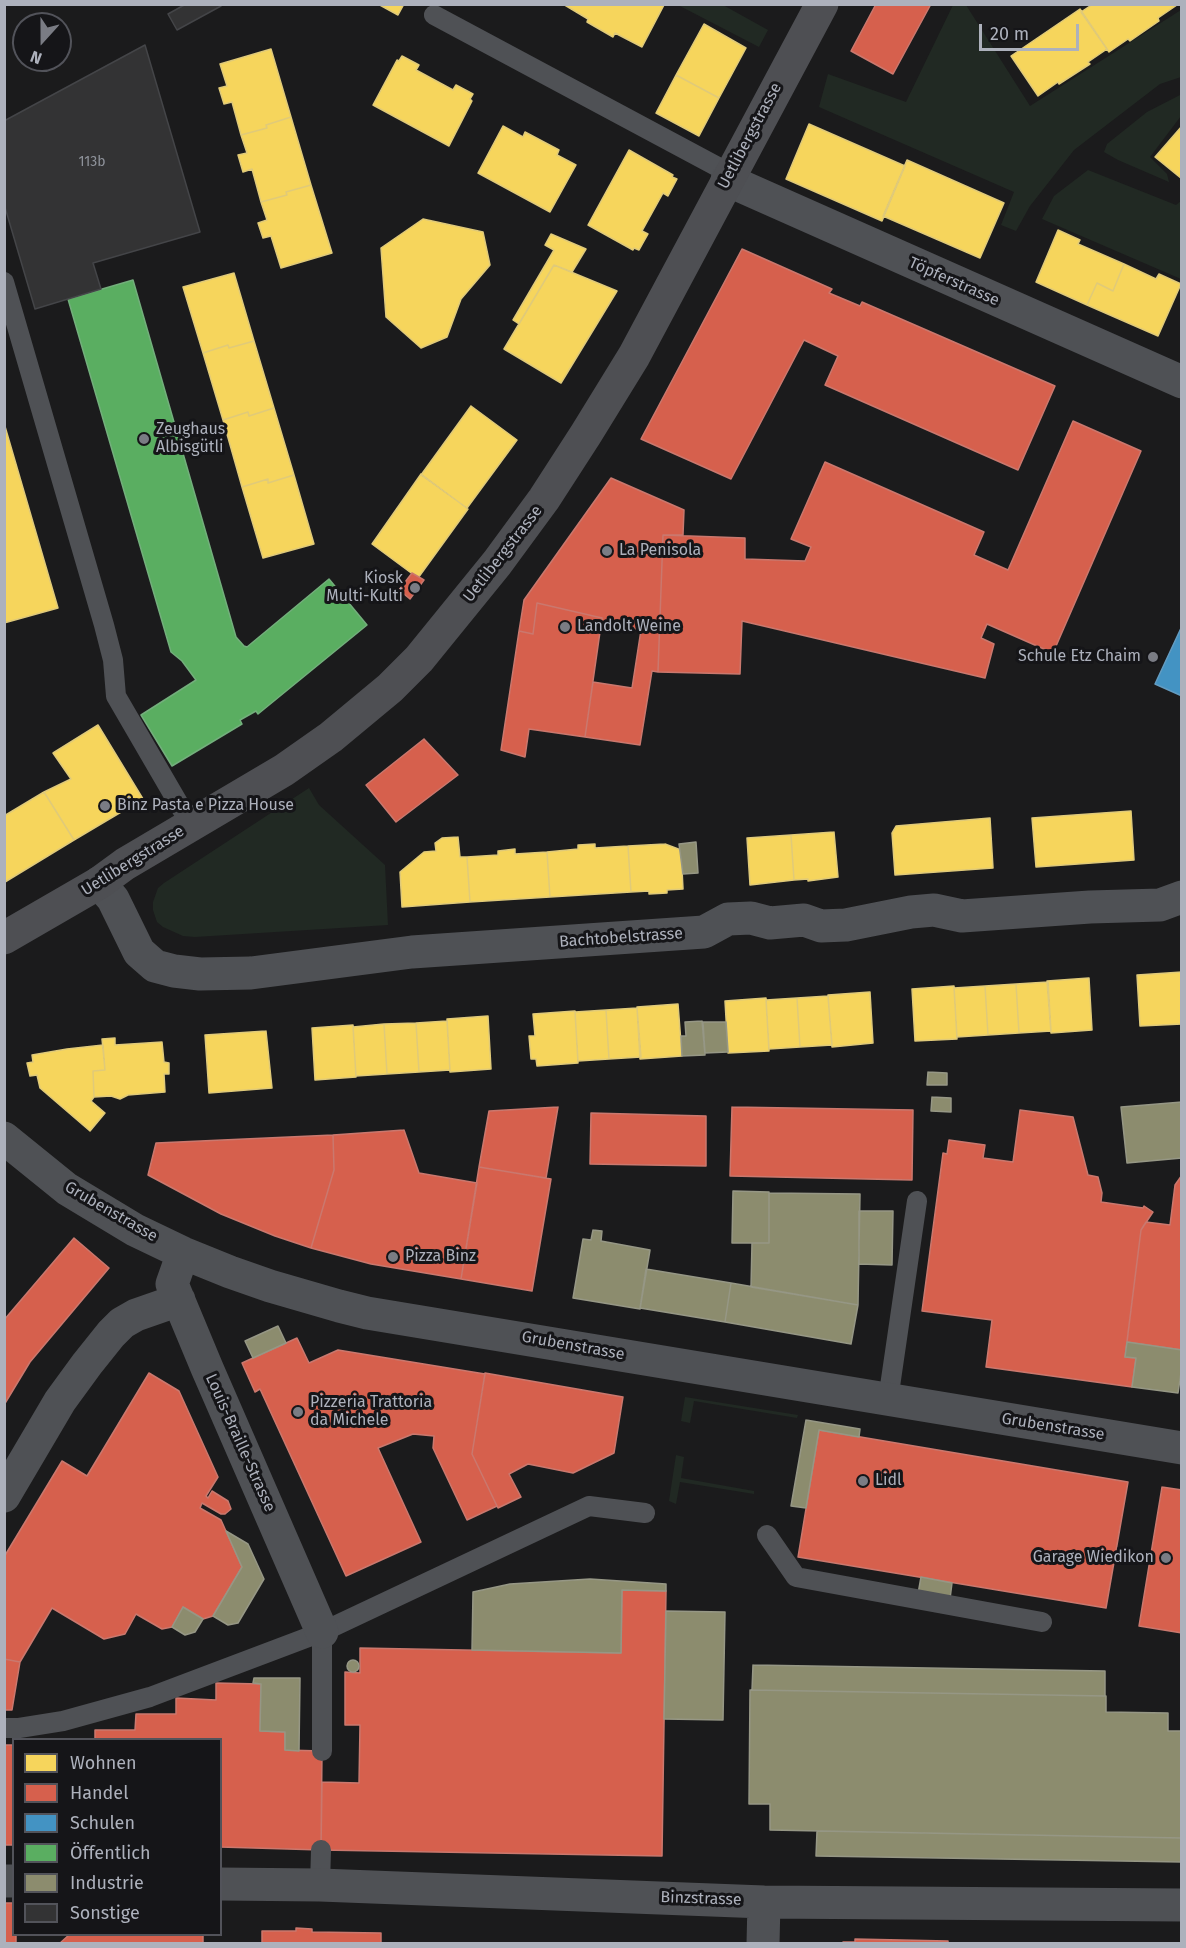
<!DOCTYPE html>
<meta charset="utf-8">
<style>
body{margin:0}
#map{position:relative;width:1186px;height:1948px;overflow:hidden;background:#1b1b1c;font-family:"Fira Sans",sans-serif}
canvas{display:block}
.frame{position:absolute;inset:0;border:6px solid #adb1bc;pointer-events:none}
.legend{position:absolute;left:12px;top:1738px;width:210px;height:198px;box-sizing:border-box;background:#151518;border:2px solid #52535a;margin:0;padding:8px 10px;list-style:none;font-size:18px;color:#adb1bc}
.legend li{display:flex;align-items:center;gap:12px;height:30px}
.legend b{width:30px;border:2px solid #52535a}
.north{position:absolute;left:12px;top:12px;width:60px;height:60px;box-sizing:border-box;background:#151518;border:2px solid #52535a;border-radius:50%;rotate:201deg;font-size:16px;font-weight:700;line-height:24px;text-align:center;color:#adb1bc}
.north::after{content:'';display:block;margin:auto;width:21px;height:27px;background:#7a7c84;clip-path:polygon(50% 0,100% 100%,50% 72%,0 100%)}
.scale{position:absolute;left:979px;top:24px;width:100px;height:27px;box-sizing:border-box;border:3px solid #adb1bc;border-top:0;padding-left:8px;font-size:18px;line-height:21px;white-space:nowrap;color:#adb1bc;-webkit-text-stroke:4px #151518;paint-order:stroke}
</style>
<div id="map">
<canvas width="1186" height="1948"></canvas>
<div class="frame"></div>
<ul class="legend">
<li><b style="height:16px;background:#f6d55c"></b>Wohnen</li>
<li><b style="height:16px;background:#d6604d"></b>Handel</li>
<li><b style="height:16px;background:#4393c3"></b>Schulen</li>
<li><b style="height:16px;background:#5aae61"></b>Öffentlich</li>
<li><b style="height:16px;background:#8c8c6e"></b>Industrie</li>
<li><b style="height:16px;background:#333334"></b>Sonstige</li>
</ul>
<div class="north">N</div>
<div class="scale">20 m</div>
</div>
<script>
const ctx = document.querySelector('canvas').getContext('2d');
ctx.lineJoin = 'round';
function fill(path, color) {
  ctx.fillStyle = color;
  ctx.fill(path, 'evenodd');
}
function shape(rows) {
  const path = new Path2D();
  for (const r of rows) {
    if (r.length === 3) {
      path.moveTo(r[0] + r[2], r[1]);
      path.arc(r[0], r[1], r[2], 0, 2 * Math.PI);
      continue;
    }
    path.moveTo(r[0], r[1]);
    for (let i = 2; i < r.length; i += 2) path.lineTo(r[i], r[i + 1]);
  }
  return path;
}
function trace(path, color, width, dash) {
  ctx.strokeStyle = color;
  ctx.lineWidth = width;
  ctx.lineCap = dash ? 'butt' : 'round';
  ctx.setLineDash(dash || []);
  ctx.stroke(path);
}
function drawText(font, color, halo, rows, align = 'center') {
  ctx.font = font + ' "Fira Sans",sans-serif';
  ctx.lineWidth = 6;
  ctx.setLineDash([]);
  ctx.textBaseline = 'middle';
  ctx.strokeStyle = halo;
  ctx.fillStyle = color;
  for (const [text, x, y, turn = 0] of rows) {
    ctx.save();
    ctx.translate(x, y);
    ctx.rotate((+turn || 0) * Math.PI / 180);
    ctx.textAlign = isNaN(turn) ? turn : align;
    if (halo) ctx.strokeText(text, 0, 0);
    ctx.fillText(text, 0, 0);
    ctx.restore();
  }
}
const green = shape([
 [678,5,723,5,768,30,759,47],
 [953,5,966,5,1030,106,1181,10,1181,77,1160,84,1074,150,1030,206,1016,231,1001,225,1014,192,819,107,828,74,906,102],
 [1180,95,1181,95,1181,116,1150,157,1167,174,1169,182,1118,160,1104,152,1107,144,1147,112],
 [1088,170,1176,205,1181,201,1181,279,1042,219,1054,196],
 [309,788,319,805,385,865,388,925,195,937,183,936,163,927,157,922,153,910,153,902,158,888,164,883],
 [685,1397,798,1415,797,1418,694,1401,690,1423,681,1421],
 [676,1455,684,1457,681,1478,754,1491,754,1494,680,1482,676,1504,669,1501]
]);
const homes = shape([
 [378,4,404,4,398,15,378,4],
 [563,4,664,4,664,5,642,47,615,33,613,37,587,22,588,19,563,4],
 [1093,4,1176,4,1177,5,1158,18,1159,21,1130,41,1128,39,1109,52,1081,12,1093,4],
 [1080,9,1107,49,1088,62,1090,64,1059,84,1058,82,1038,96,1011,56,1080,9],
 [704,24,746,48,719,98,676,75,704,24],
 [271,49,291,117,266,125,267,128,241,135,232,102,224,104,219,88,227,86,220,64,271,49],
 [402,56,419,65,416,70,453,90,456,85,473,94,470,99,472,101,449,146,373,105,397,60,399,61,402,56],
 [676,75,719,98,699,136,656,113,676,75],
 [291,117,311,185,286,192,287,195,261,202,252,169,243,172,238,155,247,153,241,135,267,128,266,125,291,117],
 [809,124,905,166,882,221,786,179,809,124],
 [503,126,523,137,525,132,559,150,557,155,576,165,550,212,478,173,503,126],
 [1182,126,1182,179,1155,157,1182,126],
 [629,150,673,175,672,177,677,179,668,196,663,193,642,231,648,234,639,250,634,248,633,250,588,225,629,150],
 [907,160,1004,203,980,258,883,216,907,160],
 [311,185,332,253,281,268,271,236,263,238,258,223,267,220,261,202,287,195,286,192,311,185],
 [423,219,483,232,490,265,461,299,447,337,421,348,386,317,381,248,423,219],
 [1058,230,1080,240,1078,244,1124,264,1113,291,1097,283,1087,305,1036,282,1058,230],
 [551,234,586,249,572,272,554,265,519,324,513,320,554,250,545,245,551,234],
 [1124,264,1156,279,1159,274,1181,284,1158,336,1087,305,1097,283,1113,291,1124,264],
 [554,265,617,291,561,383,504,349,554,265],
 [234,273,254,341,229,348,228,345,203,353,183,287,234,273],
 [254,341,274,408,249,416,248,412,223,420,203,353,228,345,229,348,254,341],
 [471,406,517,440,467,508,421,475,471,406],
 [274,408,294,475,268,483,268,479,242,487,223,420,248,412,249,416,274,408],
 [4,423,58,608,4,623,4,423],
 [421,474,468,509,418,578,372,544,421,474],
 [294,475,314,544,263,558,242,487,268,479,268,483,294,475],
 [98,725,143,799,74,840,44,792,71,779,53,753,98,725],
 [44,792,74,840,5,882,4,816,44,792],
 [1131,811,1134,860,1036,867,1032,818,1131,811],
 [990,818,993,868,895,875,892,833,896,826,990,818],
 [834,832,838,877,808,881,808,879,794,880,791,835,834,832],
 [791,835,794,880,750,885,747,838,791,835],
 [458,837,460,857,467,857,470,902,402,907,400,872,424,852,436,851,435,843,442,838,458,837],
 [595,844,595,848,628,846,631,892,550,897,547,852,578,849,578,845,595,844],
 [665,844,681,850,683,889,667,890,667,893,649,894,649,891,631,892,628,846,665,844],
 [515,849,515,854,547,852,550,897,470,902,467,857,498,855,498,851,515,849],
 [1182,972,1182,1024,1140,1026,1137,975,1182,972],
 [1089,978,1092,1030,1051,1033,1047,981,1089,978],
 [1048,982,1051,1031,1019,1033,1016,984,1048,982],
 [1016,984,1019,1033,988,1035,985,986,1016,984],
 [954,986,957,1039,915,1041,912,989,954,986],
 [985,986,988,1035,957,1037,954,988,985,986],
 [870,992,873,1043,832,1047,828,995,870,992],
 [828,996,832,1045,800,1047,797,998,828,996],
 [766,998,769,1051,728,1053,725,1001,766,998],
 [797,998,800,1047,769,1049,766,1000,797,998],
 [678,1004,682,1056,640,1059,637,1007,678,1004],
 [637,1008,641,1057,609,1059,606,1010,637,1008],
 [606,1010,609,1059,578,1061,575,1012,606,1010],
 [575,1011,578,1063,537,1066,536,1059,531,1059,529,1036,535,1036,533,1014,575,1011],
 [488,1016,491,1069,450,1072,447,1019,488,1016],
 [447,1021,450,1070,419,1072,416,1023,447,1021],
 [416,1023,419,1072,387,1074,384,1024,416,1023],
 [384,1024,387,1074,356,1076,353,1027,384,1024],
 [353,1025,356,1077,315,1080,312,1028,353,1025],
 [266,1031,272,1088,209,1093,205,1035,266,1031],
 [115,1038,115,1045,162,1042,164,1062,169,1063,169,1074,164,1074,165,1092,128,1095,120,1099,111,1096,94,1097,93,1071,105,1070,102,1039,115,1038],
 [103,1045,105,1070,93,1071,94,1097,91,1101,105,1113,90,1131,40,1088,37,1075,30,1076,27,1063,33,1062,32,1055,67,1049,103,1045]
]);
const shops = shape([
 [876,4,931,4,893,74,851,51,876,4],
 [742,249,832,289,829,293,860,306,862,302,1055,386,1018,470,825,385,838,356,804,340,731,479,641,439,742,249],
 [1073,421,1141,451,1053,653,987,624,981,638,994,644,985,678,742,621,740,674,658,672,663,535,745,538,745,559,805,561,811,547,791,539,825,462,984,532,974,555,1008,570,1073,421],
 [611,478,684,510,683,535,663,535,658,672,652,671,640,745,585,737,593,682,632,688,641,630,602,621,602,618,537,603,533,634,519,631,524,600,611,478],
 [412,573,424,580,410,599,399,590,412,573],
 [537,603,602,618,585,737,529,729,525,757,501,750,519,631,533,634,537,603],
 [424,739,458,775,396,822,366,785,424,739],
 [558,1107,546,1178,479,1167,489,1111,558,1107],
 [732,1107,913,1110,912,1180,730,1176,732,1107],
 [1020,1110,1073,1117,1088,1175,1098,1177,1102,1193,1101,1202,1143,1208,1144,1206,1153,1212,1141,1230,1125,1357,1136,1358,1132,1387,986,1367,992,1320,922,1311,943,1153,947,1154,949,1140,985,1145,983,1158,1013,1162,1020,1110],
 [591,1113,706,1116,706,1166,590,1164,591,1113],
 [404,1130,419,1173,477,1183,461,1279,371,1264,311,1248,334,1170,333,1135,404,1130],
 [333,1135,334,1170,311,1248,275,1236,221,1214,148,1175,156,1143,333,1135],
 [479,1167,551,1179,532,1291,461,1279,479,1167],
 [1182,1175,1182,1350,1127,1342,1141,1230,1146,1222,1170,1225,1175,1185,1182,1175],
 [74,1238,109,1268,30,1362,4,1405,4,1320,74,1238],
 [297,1338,309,1363,338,1350,485,1374,472,1454,497,1506,467,1520,433,1448,434,1436,413,1434,378,1448,421,1542,346,1576,260,1389,255,1392,242,1363,297,1338],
 [149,1373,179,1391,218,1477,206,1496,208,1498,212,1491,228,1501,231,1509,225,1514,221,1514,202,1503,200,1508,221,1520,242,1567,213,1616,203,1619,183,1607,172,1627,162,1629,136,1614,125,1634,104,1639,52,1608,20,1662,4,1659,4,1557,62,1461,87,1476,149,1373],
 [485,1373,623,1397,614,1453,573,1473,528,1464,509,1474,521,1497,498,1508,472,1454,485,1373],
 [819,1430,1128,1482,1106,1608,798,1557,819,1430],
 [1162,1487,1182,1490,1182,1633,1139,1626,1162,1487],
 [622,1590,666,1591,662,1856,321,1850,322,1782,359,1783,360,1725,345,1725,345,1672,360,1673,360,1648,621,1653,622,1590],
 [4,1659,20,1662,12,1710,4,1710,4,1659],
 [216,1683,261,1684,260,1731,285,1732,285,1750,322,1751,321,1850,220,1847,220,1740,95,1740,95,1730,135,1730,136,1714,176,1714,176,1698,216,1700,216,1683],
 [4,1745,14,1745,14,1845,4,1845,4,1745],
 [4,1903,14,1903,14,1934,16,1934,16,1944,4,1944,4,1903],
 [296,1928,312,1929,312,1932,381,1933,381,1944,262,1944,262,1931,296,1931,296,1928],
 [70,1934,203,1934,203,1944,59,1944,70,1934],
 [855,1939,948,1941,948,1944,843,1944,843,1942,855,1942,855,1939]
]);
const schools = shape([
 [1182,626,1182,696,1155,684,1182,626]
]);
const public = shape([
 [133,280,236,637,244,646,247,647,329,579,367,625,258,714,256,711,240,720,242,724,172,766,141,715,196,680,182,661,171,652,68,299,133,280]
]);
const industry = shape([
 [696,842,698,873,683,874,679,844,696,842],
 [702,1021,705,1055,682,1056,681,1036,686,1036,685,1022,702,1021],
 [703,1022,726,1022,728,1052,705,1053,703,1022],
 [928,1072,947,1073,947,1085,927,1085,928,1072],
 [932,1097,951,1098,951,1112,931,1111,932,1097],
 [1182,1102,1182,1158,1127,1163,1121,1107,1182,1102],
 [733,1191,769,1192,769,1243,732,1243,733,1191],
 [769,1193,860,1194,858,1305,751,1287,752,1243,769,1243,769,1193],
 [859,1211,893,1211,892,1265,859,1264,859,1211],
 [593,1230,602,1231,601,1241,650,1250,640,1309,573,1298,583,1239,591,1240,593,1230],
 [646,1269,731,1283,725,1322,640,1308,646,1269],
 [731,1283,858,1305,851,1344,725,1322,731,1283],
 [278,1326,286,1343,253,1358,245,1341,278,1326],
 [1127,1342,1182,1350,1182,1366,1178,1393,1132,1387,1136,1358,1125,1357,1127,1342],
 [806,1420,860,1429,859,1437,819,1430,806,1508,791,1506,806,1420],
 [226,1531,248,1544,264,1579,238,1623,228,1625,213,1616,242,1567,226,1531],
 [921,1577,952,1583,950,1599,918,1594,921,1577],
 [590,1579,666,1584,666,1591,622,1590,621,1653,472,1650,473,1592,510,1584,590,1579],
 [183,1607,203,1619,195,1632,185,1635,172,1627,183,1607],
 [666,1611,725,1612,723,1720,664,1719,666,1611],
 [353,1666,6],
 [753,1665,1105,1671,1105,1696,752,1690,753,1665],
 [254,1678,300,1678,299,1751,285,1750,285,1732,260,1731,261,1684,253,1683,254,1678],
 [750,1690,1106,1696,1106,1712,1168,1713,1168,1731,1182,1731,1182,1838,770,1830,770,1804,749,1804,750,1690],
 [817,1831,1182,1838,1182,1862,816,1856,817,1831]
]);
const building = shape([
 [186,4,221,4,221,6,177,30,168,14,186,4],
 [145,45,200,232,93,263,101,289,35,309,4,204,4,121,145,45]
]);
const lane = shape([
 [434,15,731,174],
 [4,282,104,625,113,660,116,696,191,825],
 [888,1400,917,1201],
 [767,1535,796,1577,1042,1622],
 [322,1632,322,1751],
 [4,1728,19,1728,63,1721,150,1697,322,1632,589,1506,645,1513],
 [320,1885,321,1850]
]);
const street = shape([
 [727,180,1182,382],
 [99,883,113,899,139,952,155,966,174,971,200,974,251,973,412,952,704,932,728,919,751,918,770,923,804,920,821,926,846,925,911,912,934,910,962,916,1090,907,1160,905,1182,897],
 [4,1138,67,1189,135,1230,183,1253,230,1272,270,1286,339,1306,367,1313,1182,1448],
 [183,1253,172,1284,207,1368,322,1632],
 [4,1496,60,1401,87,1364,111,1334,122,1323,136,1315,179,1300],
 [4,1881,14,1881],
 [220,1884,320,1885,764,1902,1182,1905],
 [763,1944,764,1902]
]);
const secondary = shape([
 [4,938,99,883,125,864,284,770,331,737,390,688,419,659,497,563,544,499,586,434,634,356,822,4]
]);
const tram = shape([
 [773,4,799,4]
]);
const markers = [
 [144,439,6,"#7a7c84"],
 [607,551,6,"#7a7c84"],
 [415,588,6,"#7a7c84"],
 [565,627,6,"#7a7c84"],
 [1153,657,6,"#7a7c84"],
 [105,806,6,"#7a7c84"],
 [393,1257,6,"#7a7c84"],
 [298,1412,6,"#7a7c84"],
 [863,1481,6,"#7a7c84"],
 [1166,1558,6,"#7a7c84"]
];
const numberNames = [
 ["113b",92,162]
];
const streetNames = [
 ["Uetlibergstrasse",750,136,-62],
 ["Töpferstrasse",954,282,24],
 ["Uetlibergstrasse",503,554,-52],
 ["Uetlibergstrasse",133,861,-32],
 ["Bachtobelstrasse",621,938,-4],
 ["Grubenstrasse",111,1212,30],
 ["Grubenstrasse",573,1346,10],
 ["Grubenstrasse",1053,1427,9],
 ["Louis-Braille-Strasse",240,1443,66],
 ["Binzstrasse",701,1899,2]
];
const poiNames = [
 ["Zeughaus",156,430],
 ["Albisgütli",156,448],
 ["La Penisola",619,551],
 ["Kiosk",403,579,"right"],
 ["Multi-Kulti",403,597,"right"],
 ["Landolt Weine",577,627],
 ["Schule Etz Chaim",1141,657,"right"],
 ["Binz Pasta e Pizza House",117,806],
 ["Pizza Binz",405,1257],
 ["Pizzeria Trattoria",310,1403],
 ["da Michele",310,1421],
 ["Lidl",875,1481],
 ["Garage Wiedikon",1154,1558,"right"]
];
fill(green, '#212923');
fill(homes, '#f6d55c');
trace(homes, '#e0ca79', 1.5);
fill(shops, '#d6604d');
trace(shops, '#ca786e', 1.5);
fill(schools, '#4393c3');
trace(schools, '#639cc1', 1.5);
fill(public, '#5aae61');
trace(public, '#73af7c', 1.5);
fill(industry, '#8c8c6e');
trace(industry, '#969785', 1.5);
fill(building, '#333334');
trace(building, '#444548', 1.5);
trace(lane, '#4f5155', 20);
trace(street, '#4f5155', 33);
trace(secondary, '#4e4f53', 33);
trace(tram, '#505153', 1.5);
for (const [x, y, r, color] of markers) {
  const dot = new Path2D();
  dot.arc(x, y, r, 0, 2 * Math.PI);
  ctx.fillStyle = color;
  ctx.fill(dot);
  trace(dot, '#151518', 2);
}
drawText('14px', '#8e929a', null, numberNames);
drawText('16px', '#adb1bc', '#151518', streetNames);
drawText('16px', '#adb1bc', '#151518', poiNames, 'left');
</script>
